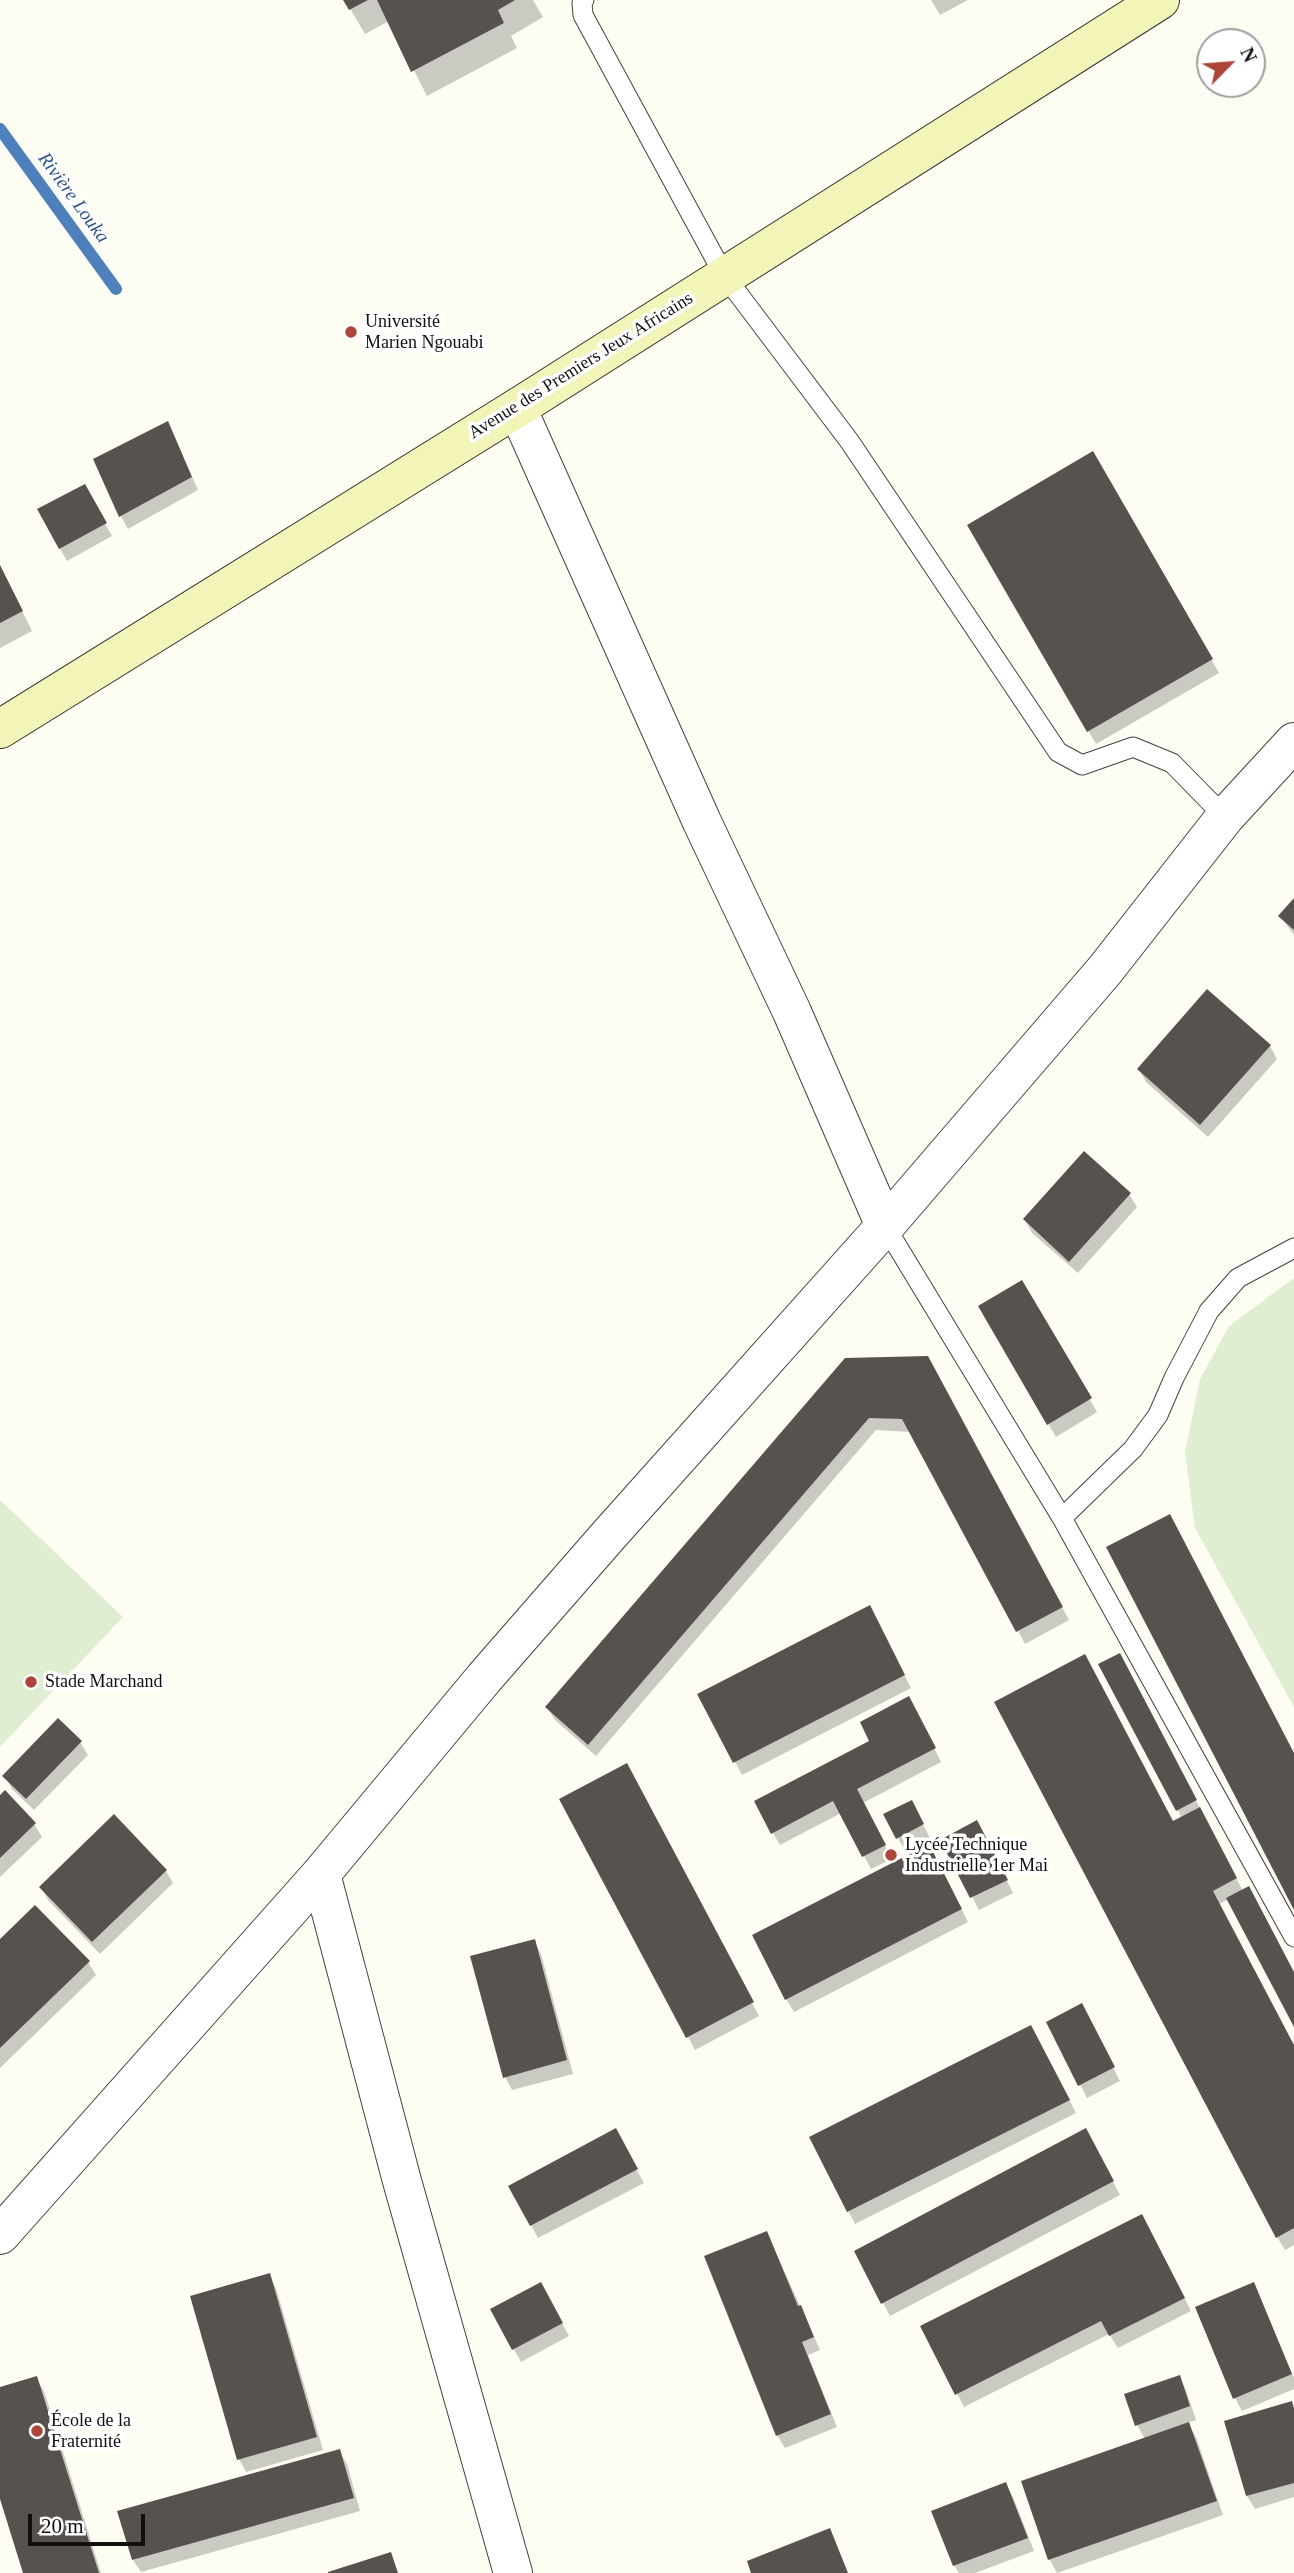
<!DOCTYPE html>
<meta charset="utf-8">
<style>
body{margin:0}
#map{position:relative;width:1294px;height:2573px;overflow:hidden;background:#fdfdf3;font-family:Georgia,serif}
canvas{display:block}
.north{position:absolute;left:1196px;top:28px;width:70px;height:70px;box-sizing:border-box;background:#fff;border:2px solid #9f9f9f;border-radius:50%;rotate:65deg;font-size:19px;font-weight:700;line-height:28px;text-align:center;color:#0f0f0f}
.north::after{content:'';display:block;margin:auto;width:24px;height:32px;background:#ae4538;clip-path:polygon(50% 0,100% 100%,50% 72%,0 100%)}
.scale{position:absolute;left:28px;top:2514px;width:117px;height:32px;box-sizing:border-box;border:4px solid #0f0f0f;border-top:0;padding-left:9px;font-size:21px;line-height:24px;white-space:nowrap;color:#0f0f0f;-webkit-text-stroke:5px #fff;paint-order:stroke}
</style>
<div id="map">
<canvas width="1294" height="2573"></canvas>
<div class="north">N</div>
<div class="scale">20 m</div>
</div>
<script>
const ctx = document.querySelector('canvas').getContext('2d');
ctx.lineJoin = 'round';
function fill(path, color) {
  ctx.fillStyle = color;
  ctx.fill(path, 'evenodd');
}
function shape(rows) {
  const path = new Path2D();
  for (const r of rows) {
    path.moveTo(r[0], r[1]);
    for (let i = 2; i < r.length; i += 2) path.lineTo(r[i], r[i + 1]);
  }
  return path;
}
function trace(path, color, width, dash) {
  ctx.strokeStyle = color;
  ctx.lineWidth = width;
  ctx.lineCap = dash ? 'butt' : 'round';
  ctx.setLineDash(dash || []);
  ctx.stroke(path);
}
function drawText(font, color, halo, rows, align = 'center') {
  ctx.font = font + ' Georgia,serif';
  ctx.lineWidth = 7;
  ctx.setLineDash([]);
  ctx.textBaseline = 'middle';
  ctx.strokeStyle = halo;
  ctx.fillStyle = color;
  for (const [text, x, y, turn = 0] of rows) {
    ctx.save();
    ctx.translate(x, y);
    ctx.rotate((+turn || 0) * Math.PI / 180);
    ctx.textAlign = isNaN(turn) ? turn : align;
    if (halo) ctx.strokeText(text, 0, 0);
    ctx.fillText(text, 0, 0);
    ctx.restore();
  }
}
const pitch = shape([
 [1294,1278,1294,1707,1195,1528,1185,1452,1200,1379,1229,1326],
 [0,1500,123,1617,0,1747]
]);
const shadow = shape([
 [345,0,533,0,543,17,511,36,517,48,427,96,389,21,365,34],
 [931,0,968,0,940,15],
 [168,423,198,490,128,529,121,516],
 [1093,454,1219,673,1096,744,969,525],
 [84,486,112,536,67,561,39,510],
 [0,566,32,631,0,648],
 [1294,901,1294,935,1280,916],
 [1270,1046,1277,1059,1208,1137,1146,1082,1139,1069],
 [1129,1194,1137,1207,1078,1273,1032,1233,1025,1220],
 [1022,1283,1097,1412,1056,1437,980,1307],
 [846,1360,935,1371,1069,1620,1025,1644,911,1432,876,1430,596,1756,555,1720,547,1707],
 [876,1620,911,1688,742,1775,700,1695],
 [1100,1665,1127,1668,1243,1891,1294,1974,1294,2023,1229,1899,1219,1904,1294,2047,1294,2245,1285,2250,1277,2237,1173,1823,1182,1818],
 [916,1711,941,1762,863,1803,892,1859,871,1869,841,1813,780,1845,773,1833,871,1742],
 [80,1742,88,1755,34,1810,12,1789,5,1776],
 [634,1778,759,2016,695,2050,562,1800],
 [0,1798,34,1824,42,1837,0,1877],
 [918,1815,930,1838,905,1851,898,1838],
 [984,1835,1013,1893,979,1910,943,1840],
 [936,1859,968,1922,794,2012,786,1999],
 [166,1871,173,1883,100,1954,48,1900,41,1887],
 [534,1941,541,1954,573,2074,512,2090,505,2077],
 [0,1942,88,1962,96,1975,0,2068],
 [1088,2018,1120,2081,1087,2098,1048,2023],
 [1038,2040,1076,2113,855,2224,811,2138],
 [615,2131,644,2183,538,2238,531,2225],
 [1093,2143,1120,2195,890,2316,856,2252],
 [1149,2229,1191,2311,1118,2348,1109,2334,964,2407,923,2327],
 [767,2233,820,2350,808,2355,837,2427,785,2448,777,2435],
 [269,2275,276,2288,323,2450,246,2472,239,2459],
 [541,2284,569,2336,521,2362,492,2310],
 [1260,2298,1294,2378,1294,2389,1242,2411,1235,2398],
 [1179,2377,1186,2390,1196,2420,1187,2423,1196,2437,1223,2515,1057,2573,1050,2560,1023,2482,1145,2439,1137,2425],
 [36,2378,44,2391,101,2573,25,2573,0,2493,0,2389],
 [1291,2404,1294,2409,1294,2497,1255,2509,1247,2496,1226,2422],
 [339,2451,347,2464,360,2511,141,2572,133,2560],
 [1005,2484,1013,2497,1034,2551,975,2573,959,2573,954,2565]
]);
const stream = shape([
 [0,129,116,289]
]);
const building = shape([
 [343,0,368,0,349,10],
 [377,0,515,0,498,10,504,23,411,72],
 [168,421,192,477,119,517,93,459],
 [1093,451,1213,659,1087,732,967,525],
 [85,484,107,523,59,549,37,509],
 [0,565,23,611,0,623],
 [1294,898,1294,930,1278,916],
 [1207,989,1271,1045,1200,1125,1137,1069],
 [1084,1151,1131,1193,1069,1262,1023,1219],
 [1022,1280,1092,1398,1047,1425,978,1306],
 [928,1356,1063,1607,1016,1632,902,1419,869,1418,588,1745,545,1707,845,1358],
 [1170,1514,1294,1753,1294,1910,1106,1547],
 [870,1605,905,1675,733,1763,697,1694],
 [1120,1653,1197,1800,1176,1811,1098,1664],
 [1085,1654,1173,1821,1200,1807,1237,1878,1213,1891,1294,2045,1294,2228,1276,2238,994,1702],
 [909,1696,936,1748,857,1789,886,1845,862,1857,833,1801,771,1834,754,1801,869,1741,860,1722],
 [58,1718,82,1741,26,1799,2,1776],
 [627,1763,754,2002,686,2038,559,1799],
 [5,1790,36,1823,0,1858,0,1795],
 [912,1800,924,1824,896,1839,883,1814],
 [114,1814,167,1870,92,1942,39,1887],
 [977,1820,1008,1880,970,1898,940,1840],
 [929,1844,962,1909,785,2000,752,1935],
 [1249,1886,1294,1972,1294,2027,1226,1898],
 [35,1905,90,1961,0,2048,0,1939],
 [535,1939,567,2060,503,2078,470,1956],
 [1082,2003,1115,2067,1078,2086,1046,2022],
 [1031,2025,1070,2100,847,2212,809,2137],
 [616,2128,638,2169,530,2226,508,2186],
 [1086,2128,1114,2181,881,2304,854,2251],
 [1142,2214,1185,2298,1109,2336,1101,2321,955,2395,920,2326],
 [767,2231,798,2306,801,2305,814,2337,802,2342,831,2414,776,2436,704,2256],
 [270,2273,317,2437,237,2460,190,2296],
 [541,2282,563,2323,512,2350,490,2309],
 [1254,2282,1292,2374,1233,2399,1195,2307],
 [1180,2375,1190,2406,1135,2426,1124,2394],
 [37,2376,99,2573,23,2573,0,2499,0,2387],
 [1292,2401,1294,2409,1294,2483,1246,2496,1224,2421],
 [1189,2422,1217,2501,1048,2560,1021,2481],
 [340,2449,354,2498,132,2560,117,2511],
 [1006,2482,1028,2538,953,2566,931,2511],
 [830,2528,848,2573,751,2573,747,2561],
 [391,2552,398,2573,328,2573,328,2572]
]);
const lane = shape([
 [584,0,582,3,583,15,724,275,850,442,1058,752,1082,765,1133,747,1172,763,1225,817],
 [885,1226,1062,1518,1294,1937],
 [1062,1518,1133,1449,1158,1415,1174,1378,1209,1311,1238,1278,1294,1248]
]);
const street = shape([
 [517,408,702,822,792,1012,885,1226],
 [321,1874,402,2181,513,2573],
 [0,2235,321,1874,485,1677,608,1536,885,1226,1105,970,1225,817,1294,742]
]);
const secondary = shape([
 [0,729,517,408,1160,0]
]);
const markers = [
 [351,332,7,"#ae4538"],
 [31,1682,7,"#ae4538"],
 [891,1855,7,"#ae4538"],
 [37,2431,7,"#ae4538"]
];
const poiNames = [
 ["Université",365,322],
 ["Marien Ngouabi",365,343],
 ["Stade Marchand",45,1682],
 ["Lycée Technique",905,1845],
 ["Industrielle 1er Mai",905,1866],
 ["École de la",51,2421],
 ["Fraternité",51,2442]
];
const streetNames = [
 ["Avenue des Premiers Jeux Africains",581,366,-32]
];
const waterNames = [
 ["Rivière Louka",73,198,54]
];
fill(pitch, '#dfedd1');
fill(shadow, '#0003');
trace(stream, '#4e80bd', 12);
fill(building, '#57524d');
trace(lane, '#424242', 21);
trace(street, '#424242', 40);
trace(secondary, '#313131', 40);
trace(lane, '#fff', 19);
trace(street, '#fff', 38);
trace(secondary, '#f2f5b7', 38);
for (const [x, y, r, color] of markers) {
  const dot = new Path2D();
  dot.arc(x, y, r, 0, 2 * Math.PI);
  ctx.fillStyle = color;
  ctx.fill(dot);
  trace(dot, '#fff', 2.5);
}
drawText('18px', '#0f0f0f', '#fff', poiNames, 'left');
drawText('18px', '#0f0f0f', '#fff', streetNames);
drawText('italic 19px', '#285392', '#fff', waterNames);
</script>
